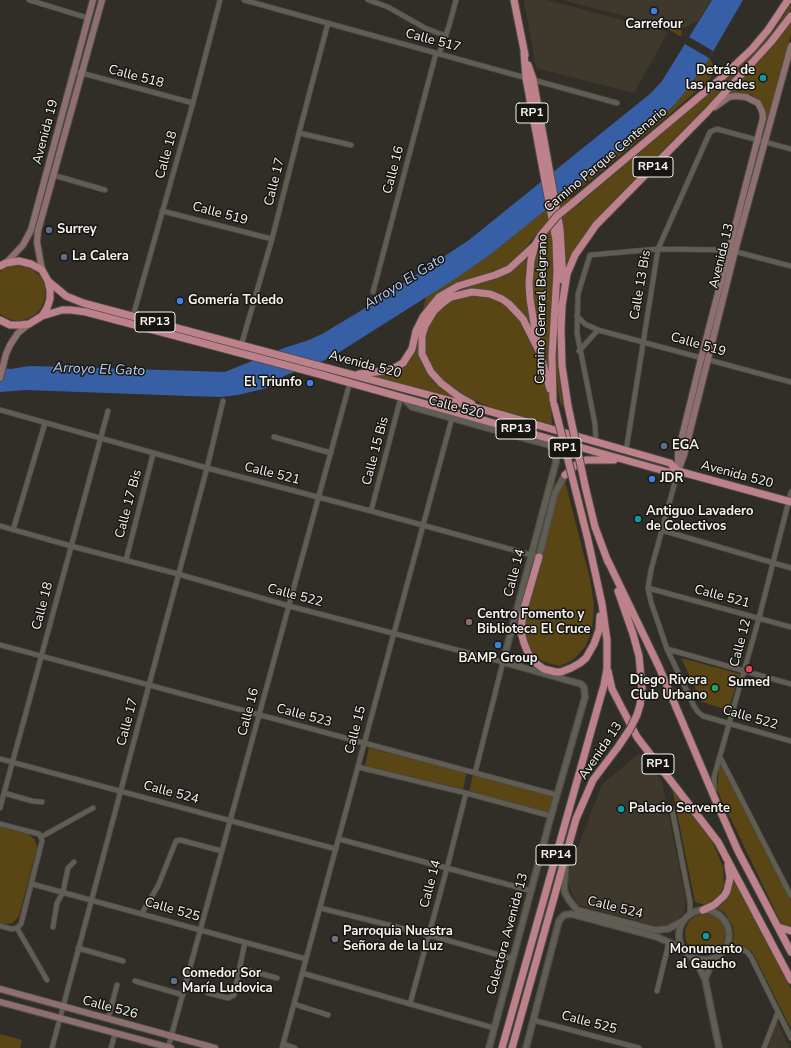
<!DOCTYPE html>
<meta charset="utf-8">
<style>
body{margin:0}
canvas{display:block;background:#312e27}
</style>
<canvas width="791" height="1048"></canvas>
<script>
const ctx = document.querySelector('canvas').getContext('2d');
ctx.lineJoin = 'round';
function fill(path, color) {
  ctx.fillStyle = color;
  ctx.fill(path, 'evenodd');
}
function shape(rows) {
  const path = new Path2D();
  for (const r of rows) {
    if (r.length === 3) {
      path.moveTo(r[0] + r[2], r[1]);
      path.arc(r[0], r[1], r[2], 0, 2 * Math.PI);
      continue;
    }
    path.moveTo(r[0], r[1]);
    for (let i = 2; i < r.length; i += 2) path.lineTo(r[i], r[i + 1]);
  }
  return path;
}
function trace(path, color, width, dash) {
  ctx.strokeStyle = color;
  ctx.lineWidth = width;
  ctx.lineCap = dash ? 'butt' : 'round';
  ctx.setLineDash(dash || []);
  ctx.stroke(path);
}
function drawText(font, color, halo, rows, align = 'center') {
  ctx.font = font + ' "Nunito Sans",sans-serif';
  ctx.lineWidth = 3;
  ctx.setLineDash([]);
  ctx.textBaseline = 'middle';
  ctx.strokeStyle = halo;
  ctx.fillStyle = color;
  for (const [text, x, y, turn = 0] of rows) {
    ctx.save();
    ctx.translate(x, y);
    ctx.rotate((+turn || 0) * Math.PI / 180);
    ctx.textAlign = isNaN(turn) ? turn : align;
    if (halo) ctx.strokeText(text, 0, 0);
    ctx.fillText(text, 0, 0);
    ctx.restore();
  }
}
const built = shape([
 [524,0,547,0,668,32,634,93,536,68],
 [562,0,711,0,698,21,680,30],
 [639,753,662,781,686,902,684,912,677,920,668,925,657,926,578,905,567,883,573,860,602,785],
 [777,1021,790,1048,768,1048]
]);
const green = shape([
 [791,4,791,9,781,25,748,63,598,217,583,236,567,263,557,200,674,105,685,92,709,58,711,60,714,68,711,78,676,109,570,197,577,206,743,63,772,33],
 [791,21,791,34,764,131,766,112,764,106,758,99,750,94,744,93,727,95,768,50],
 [667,26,681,27,682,35,680,36,671,31],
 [548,207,552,230,554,265,549,370,537,323,532,291,534,263,535,255,545,238,538,232,522,252,507,265,437,296,429,304,422,314,426,297,491,254],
 [527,259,525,276,525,297,533,331,521,311,509,299,491,291,478,289,463,291,443,300,428,315,422,326,419,339,419,347,422,364,433,379,458,399,367,376,389,374,401,368,411,359,416,348,420,326,427,314,443,298,461,287,501,276],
 [14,265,24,266,33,270,41,277,45,286,45,297,42,306,36,314,27,319,17,321,7,318,0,314,0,272,4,268],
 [467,295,486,295,504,302,523,319,536,350,551,401,552,425,495,409,460,394,435,373,425,354,426,331,437,311,450,302],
 [556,333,559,376,563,405,561,405,558,391,555,362],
 [565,481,590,579,594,605,592,630,585,647,573,660,560,666,547,663,537,658,530,651,524,634,525,619,558,494],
 [681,658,740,674,728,710,702,702],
 [369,748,467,772,463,789,365,766],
 [720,757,791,901,791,927,781,923,717,790],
 [473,775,553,796,548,813,469,792],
 [672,788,712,840,723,867,724,884,719,896,705,905,695,902],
 [0,827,28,834,35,840,37,848,19,916,13,923,6,924,0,923],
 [733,874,791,989,791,1029,754,955,750,950,745,947,739,945,732,946,734,936,733,926,725,913,716,907,723,902,729,896],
 [705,934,20],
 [0,1034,22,1040,20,1048,0,1048]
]);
const water = shape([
 [712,0,743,0,708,60,685,92,674,105,658,119,491,254,455,279,330,358,284,376,278,382,267,388,238,395,221,397,189,396,26,390,0,392,0,368,11,369,29,366,69,367,225,372,284,348,309,340,322,334,372,304,469,240,651,93,662,81]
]);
const pier = shape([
 [689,37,713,51,709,58,685,44]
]);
const minor = shape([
 [29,0,88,18],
 [244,0,617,103],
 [368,0,388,7,425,28,446,36],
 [439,54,449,26,456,0],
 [74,71,193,103],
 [299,133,351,145],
 [53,175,105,190],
 [162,211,272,239],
 [373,292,436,53],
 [133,316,193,103,220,0],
 [577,316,585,324,598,330,791,382],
 [241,346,272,239,299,133,328,23],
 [579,351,598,330],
 [0,410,207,468,371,511,539,557],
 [274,437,331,453],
 [596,442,595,424,577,333,578,294,590,255,658,249,729,250,791,266],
 [626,451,658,249,710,132,717,129,791,149],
 [678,471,651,570,648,588,651,602,667,649,694,706,698,712,703,716,791,741],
 [371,511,401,397],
 [0,526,71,546,178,574,289,606,503,662,475,773],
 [13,530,45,423],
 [661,530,791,568],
 [126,560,153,454],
 [648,588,791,627],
 [0,645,557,795],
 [667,649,791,684],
 [720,757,791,896],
 [0,759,336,849],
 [358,767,466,793,551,816],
 [4,793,32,801,42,802],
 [714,793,714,777,759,618,791,492],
 [0,808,108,411],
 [672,809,690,902,690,914],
 [0,824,39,834,41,837,42,841,21,924,17,928,12,929,0,926],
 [41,837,93,808],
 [339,839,532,891],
 [32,884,306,959],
 [320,908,429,935,513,959],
 [142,913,158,886,176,841,180,840,222,851],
 [53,927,57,903,63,892,68,868,74,862],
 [17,928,47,980],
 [78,948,123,961],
 [723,952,730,949,735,948,742,949,747,952,751,957,791,1038],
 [240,968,277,978],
 [302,973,494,1028],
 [135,981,183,995],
 [657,991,669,942],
 [208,993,228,998,234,995,245,942],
 [294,1004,328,1015],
 [410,1004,447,868,466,793],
 [108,1019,117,985],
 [533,1020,639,1048],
 [283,1044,295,1048],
 [52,1048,149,685,207,468,223,401],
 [111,1048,115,1033],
 [168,1048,350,382],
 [282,1048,452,418],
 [764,1048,778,1012]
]);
const tertiary = shape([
 [402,397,412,407,549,445,554,450,556,456,556,462,503,662,581,684,584,687,585,697,551,816,489,1048],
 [539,557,555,493,565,475],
 [566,864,564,886,565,893,569,900,577,910,655,930,668,929,683,921],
 [704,935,25],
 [692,958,699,967,705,979,719,1048],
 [705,979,714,958],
 [526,1048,559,921,564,915,571,914,657,937,675,945,684,951]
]);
const secondary = shape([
 [6,263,23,245,31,230,93,0],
 [42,270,37,242,38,231,102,0],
 [0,378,6,354,10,345,18,333,29,324],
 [678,466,678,453,701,359,763,118,762,111,758,103,746,97,735,96,729,97,715,107],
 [678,471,684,455,735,251,791,46],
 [0,989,215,1048],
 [0,1002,171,1048]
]);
const primary = shape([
 [514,0,525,55],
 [524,53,526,78,556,240,557,272,552,356,553,400],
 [528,65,533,79,560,229,563,280],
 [574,202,718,81,752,49,768,30,788,0],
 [541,235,535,245,531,260,529,283,530,299,537,342,550,389],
 [0,266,6,263,19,261,31,264,42,270,48,281,50,290,50,299,47,308,42,316,29,324,19,325,10,325,0,320],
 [48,281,66,296,83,303,485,410,670,463,678,471],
 [42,316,62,310,71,310,86,312,315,373,668,472,678,471,791,502],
 [359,374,384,371,394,368,403,363,412,349,416,331,423,317,439,297,458,286,495,275,509,269,535,245],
 [472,404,458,396,441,383,431,372,422,354,422,336,425,326,434,311,444,302,451,297,472,292,490,294,502,299,509,304,523,319,540,353],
 [568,406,562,366,561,329,562,306,567,274,575,255,596,225,707,112,771,42,791,16],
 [565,475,577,464,586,460,614,460],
 [586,490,595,527,608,562],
 [539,557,523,612,521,632,524,643,528,653,534,662,544,669,556,672,561,672,571,668,580,663,586,658,594,644,599,630,600,616],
 [607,559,659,667,715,799,738,851,791,952],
 [618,591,633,634,639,656,642,689,640,705],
 [608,671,612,689,637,737,718,842,791,980],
 [703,910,714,905,724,896,727,891,730,878,728,865],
 [778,927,791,931],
 [502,1048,604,685,607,669,607,640,602,604,588,540,576,492],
 [512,1048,576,819,593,780,618,747]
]);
const primaryBridge = shape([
 [541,235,557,216,574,202],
 [554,404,576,492],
 [568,406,586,490],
 [618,747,630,729,637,715,640,705]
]);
const markers = [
 [654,11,4,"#3f7fe0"],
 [763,78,4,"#0f9aa8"],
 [49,230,4,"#5c6f8a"],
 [64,257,4,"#5c6f8a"],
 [180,301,4,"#3f7fe0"],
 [310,383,4,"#3f7fe0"],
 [664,446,4,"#5c6f8a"],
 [652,479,4,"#3f7fe0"],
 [638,519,4,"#0f9aa8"],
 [469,622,4,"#8d6e63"],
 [498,645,4,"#3f7fe0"],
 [749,669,4,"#e0444e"],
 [715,688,4,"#2e9e5b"],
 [621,809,4,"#0f9aa8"],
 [706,936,4,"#0f9aa8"],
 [335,939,4,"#6b7280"],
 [174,981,4,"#5c6f8a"]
];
const shields = [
 [532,113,32],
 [653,167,40],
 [155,322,40],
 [516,429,40],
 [565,448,32],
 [658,764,32],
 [556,855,40]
];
const shieldNames = [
 ["RP1",532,113],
 ["RP14",653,167],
 ["RP13",155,322],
 ["RP13",516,429],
 ["RP1",565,448],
 ["RP1",658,764],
 ["RP14",556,855]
];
const poiNames = [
 ["Carrefour",654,25,"center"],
 ["Detrás de",755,71,"right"],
 ["las paredes",755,86,"right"],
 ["Surrey",57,230],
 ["La Calera",72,257],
 ["Gomería Toledo",188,301],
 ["El Triunfo",302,383,"right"],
 ["EGA",672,446],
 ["JDR",660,479],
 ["Antiguo Lavadero",646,512],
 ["de Colectivos",646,527],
 ["Centro Fomento y",477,615],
 ["Biblioteca El Cruce",477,630],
 ["BAMP Group",498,659,"center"],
 ["Diego Rivera",707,681,"right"],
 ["Club Urbano",707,696,"right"],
 ["Sumed",749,683,"center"],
 ["Palacio Servente",629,809],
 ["Parroquia Nuestra",343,932],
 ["Señora de la Luz",343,947],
 ["Monumento",706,950,"center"],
 ["al Gaucho",706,965,"center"],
 ["Comedor Sor",182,974],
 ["María Ludovica",182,989]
];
const streetNames = [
 ["Calle 517",433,41,15],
 ["Calle 518",136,77,15],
 ["Avenida 19",46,132,-75],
 ["Calle 18",167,155,-74],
 ["Camino Parque Centenario",606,160,-40],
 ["Calle 16",394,170,-75],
 ["Calle 17",275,182,-76],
 ["Calle 519",220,214,15],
 ["Avenida 13",722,256,-76],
 ["Calle 13 Bis",641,285,-80],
 ["Camino General Belgrano",542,309,-89],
 ["Calle 519",698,345,16],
 ["Avenida 520",365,365,15],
 ["Calle 520",456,408,15],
 ["Calle 15 Bis",376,451,-75],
 ["Calle 521",272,474,14],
 ["Avenida 520",737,475,15],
 ["Calle 17 Bis",129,504,-75],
 ["Calle 14",515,573,-75],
 ["Calle 522",295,596,15],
 ["Calle 521",722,597,15],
 ["Calle 18",43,606,-75],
 ["Calle 12",741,643,-75],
 ["Calle 16",249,712,-75],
 ["Calle 523",304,716,15],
 ["Calle 522",750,718,16],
 ["Calle 17",128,722,-75],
 ["Calle 15",356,730,-75],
 ["Avenida 13",601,751,-56],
 ["Calle 524",171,793,15],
 ["Calle 14",431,884,-75],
 ["Calle 524",615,908,14],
 ["Calle 525",172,910,16],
 ["Colectora Avenida 13",508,934,-75],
 ["Calle 526",110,1008,15],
 ["Calle 525",589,1023,15]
];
const waterNames = [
 ["Arroyo El Gato",405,282,-32],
 ["Arroyo El Gato",99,370,2]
];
fill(built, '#3f392d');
fill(green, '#594614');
fill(water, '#375fa5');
fill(pier, '#312e27');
trace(minor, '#4e4b46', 6);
trace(tertiary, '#4e4b46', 8);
trace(secondary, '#4e4b46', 8);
trace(primary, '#4e4b46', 9);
trace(minor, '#605d55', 4.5);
trace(tertiary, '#605d55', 5.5);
trace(secondary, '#8e6f70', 6);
trace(primary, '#bc818a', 7);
trace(primaryBridge, '#4e4b46', 9, []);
trace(primaryBridge, '#bc818a', 7);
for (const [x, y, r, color] of markers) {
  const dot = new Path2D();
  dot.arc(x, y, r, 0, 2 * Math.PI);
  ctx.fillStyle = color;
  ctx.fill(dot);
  trace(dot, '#181613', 1.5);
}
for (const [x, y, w] of shields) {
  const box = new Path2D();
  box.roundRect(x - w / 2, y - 10, w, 20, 3);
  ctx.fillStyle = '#181613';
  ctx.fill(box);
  trace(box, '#f6f4f0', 1);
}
drawText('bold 12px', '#f6f4f0', null, shieldNames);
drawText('bold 13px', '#f6f4f0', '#181613', poiNames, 'left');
drawText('13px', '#f6f4f0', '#181613', streetNames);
drawText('italic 14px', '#b9d1f8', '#181613', waterNames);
</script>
